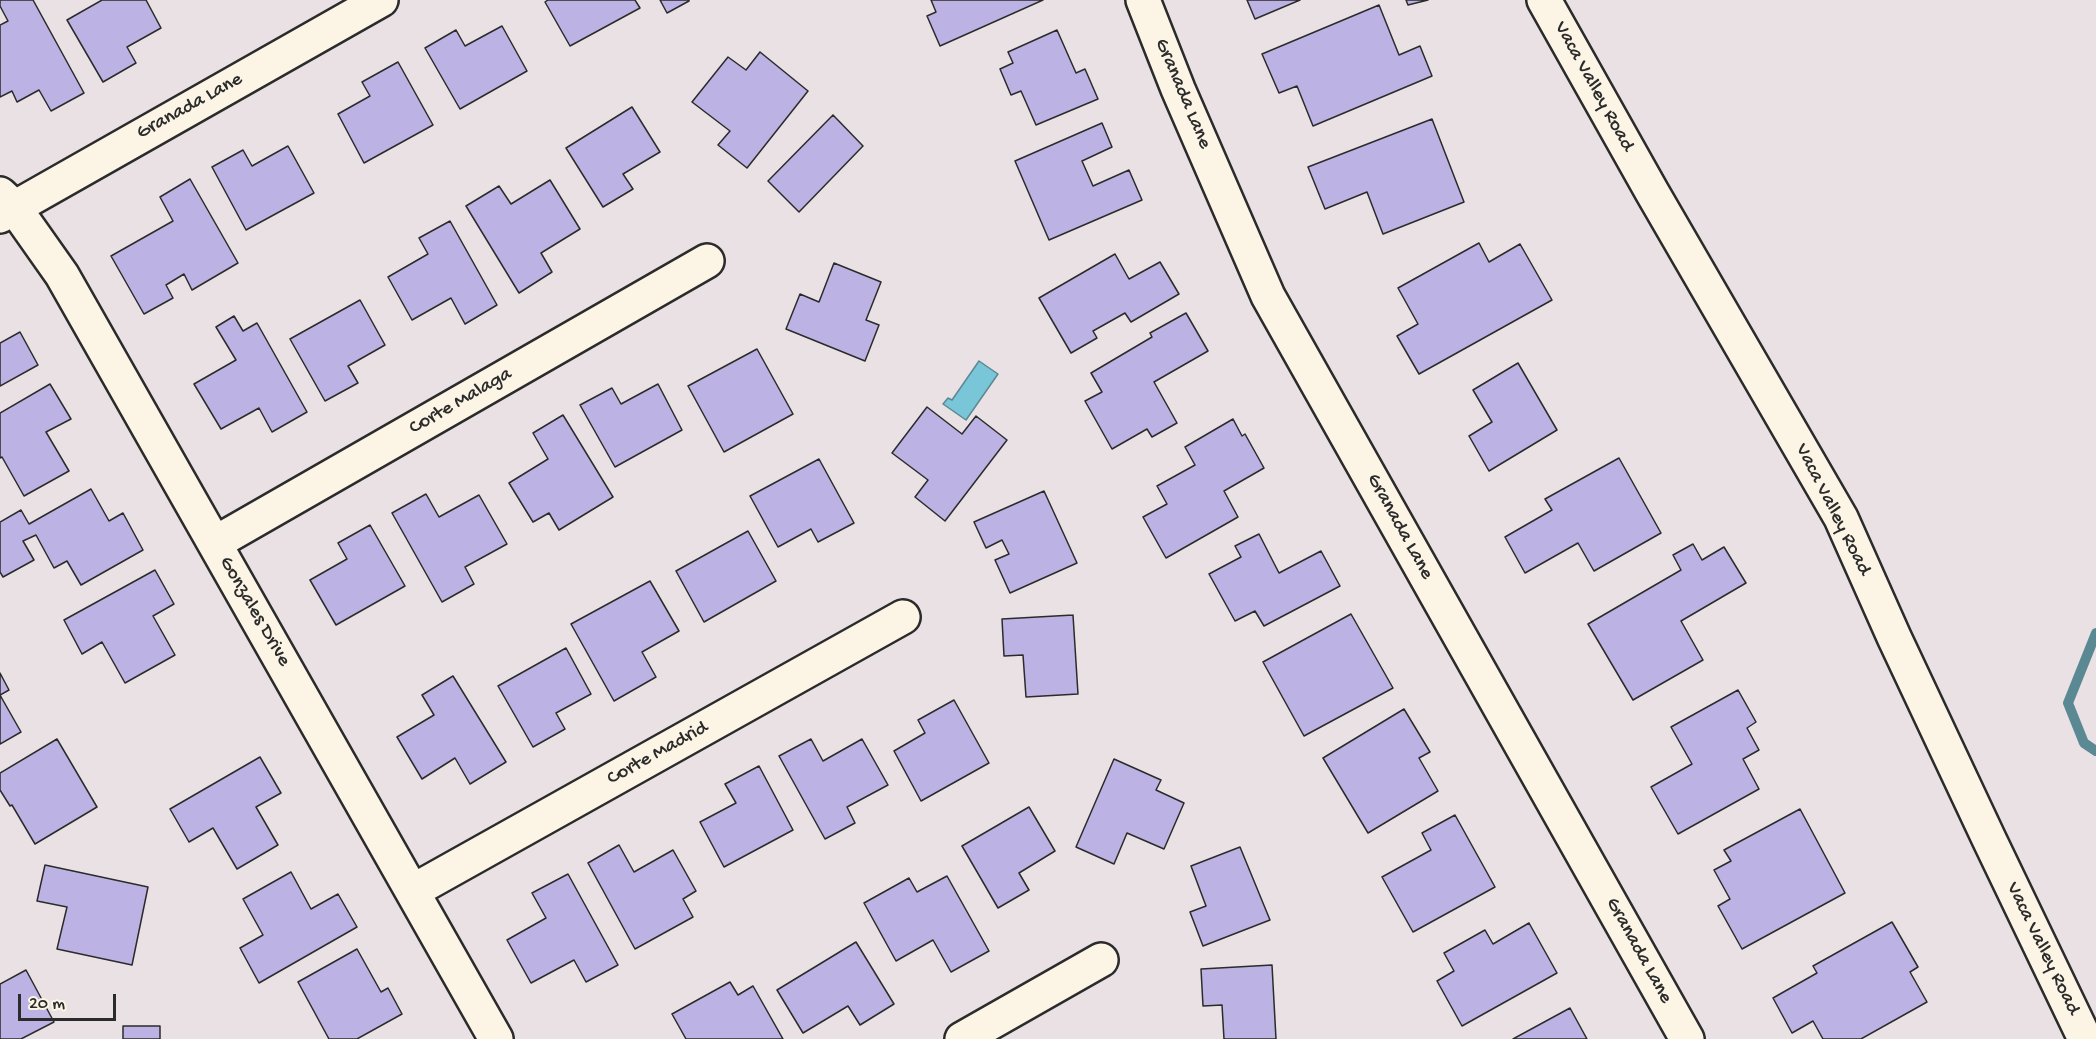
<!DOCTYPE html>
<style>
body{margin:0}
#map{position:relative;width:2096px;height:1039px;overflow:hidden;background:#e9e1e4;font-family:"Gochi Hand",sans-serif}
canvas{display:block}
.scale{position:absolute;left:18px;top:994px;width:98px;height:27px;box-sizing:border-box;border:3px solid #2b2b2b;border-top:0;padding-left:8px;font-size:18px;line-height:21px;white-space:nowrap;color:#2b2b2b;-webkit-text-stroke:4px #fcf5e5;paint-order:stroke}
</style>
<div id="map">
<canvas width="2096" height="1039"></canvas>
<div class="scale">20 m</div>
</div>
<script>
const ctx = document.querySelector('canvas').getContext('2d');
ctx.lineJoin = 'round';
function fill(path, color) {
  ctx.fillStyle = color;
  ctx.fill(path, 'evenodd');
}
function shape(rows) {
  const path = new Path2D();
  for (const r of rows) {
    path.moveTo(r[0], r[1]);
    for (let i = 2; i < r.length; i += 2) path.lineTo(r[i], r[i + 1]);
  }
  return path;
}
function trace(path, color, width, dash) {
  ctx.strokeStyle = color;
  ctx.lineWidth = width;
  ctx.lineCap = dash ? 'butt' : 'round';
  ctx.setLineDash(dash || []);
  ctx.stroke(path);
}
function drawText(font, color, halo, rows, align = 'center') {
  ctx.font = font + ' "Gochi Hand",sans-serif';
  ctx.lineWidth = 4.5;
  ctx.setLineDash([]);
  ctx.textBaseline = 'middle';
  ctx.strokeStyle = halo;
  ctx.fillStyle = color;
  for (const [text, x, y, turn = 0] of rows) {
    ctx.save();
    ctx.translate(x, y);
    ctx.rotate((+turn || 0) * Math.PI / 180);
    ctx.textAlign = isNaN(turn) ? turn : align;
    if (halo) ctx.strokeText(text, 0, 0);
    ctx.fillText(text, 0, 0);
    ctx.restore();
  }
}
const water = shape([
 [979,361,998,374,966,420,943,404,948,398,952,400,979,361]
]);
const stream = shape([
 [2096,633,2068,703,2084,743,2096,751]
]);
const building = shape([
 [0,0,33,0,84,93,51,111,39,90,17,102,12,91,0,97,0,25,8,21,0,6,0,0],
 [102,0,146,0,161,28,127,47,136,63,103,82,67,20,102,0],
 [548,0,635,0,640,8,570,46,545,2,548,0],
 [660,0,689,0,689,1,667,13,660,0],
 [931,0,1043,0,940,46,927,16,936,12,931,0],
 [1247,0,1300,0,1255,19,1247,0],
 [1406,0,1428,0,1408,5,1406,0],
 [1379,5,1399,55,1420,46,1432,76,1313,126,1297,86,1279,93,1262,54,1379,5],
 [502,26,527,71,460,109,425,48,456,30,465,46,502,26],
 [1057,30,1076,73,1085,69,1098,99,1036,125,1021,91,1011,95,1000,69,1013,63,1008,52,1057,30],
 [760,52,808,91,747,168,718,145,730,131,692,102,728,57,746,70,760,52],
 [398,62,433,125,364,163,338,114,370,96,362,82,398,62],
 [632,107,660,152,623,174,633,189,603,207,566,148,632,107],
 [833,115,863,146,799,212,768,181,833,115],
 [1432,119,1464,202,1383,234,1367,192,1325,209,1308,167,1432,119],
 [1102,123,1112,147,1082,161,1093,186,1129,170,1142,200,1049,240,1015,161,1102,123],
 [288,146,314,193,246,230,212,167,243,150,252,166,288,146],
 [190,179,238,263,192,290,184,274,166,285,173,298,144,314,111,256,173,221,160,197,190,179],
 [550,180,580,229,541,253,552,272,519,293,466,206,499,186,511,204,550,180],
 [450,221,497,305,465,324,451,298,412,320,388,277,428,254,419,238,450,221],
 [1479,243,1489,262,1520,244,1552,300,1419,374,1397,336,1418,324,1398,288,1479,243],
 [1115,254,1129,279,1160,262,1179,294,1131,322,1125,313,1093,331,1097,338,1071,353,1039,298,1115,254],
 [834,263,881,282,866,320,879,325,865,361,786,329,800,294,819,302,834,263],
 [360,300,385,345,348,366,358,383,325,401,290,339,360,300],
 [1186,313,1208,351,1154,382,1177,423,1152,437,1147,429,1112,449,1085,401,1102,392,1091,373,1152,337,1150,333,1186,313],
 [234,316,243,331,257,323,307,412,272,432,259,408,221,429,194,384,236,360,216,327,234,316],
 [20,332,38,365,0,386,0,343,20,332],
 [757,349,793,414,724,452,688,386,757,349],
 [1518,363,1557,430,1489,471,1469,436,1492,422,1473,390,1518,363],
 [50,384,71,419,46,432,69,471,24,496,2,457,0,458,0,413,50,384],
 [658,384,682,430,615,467,580,405,612,388,621,404,658,384],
 [927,407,962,434,976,416,1007,440,945,521,915,497,928,480,892,453,927,407],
 [563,415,613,497,559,530,549,513,533,522,509,483,548,459,533,433,563,415],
 [1233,419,1242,436,1245,434,1264,468,1224,491,1238,517,1166,558,1143,517,1167,504,1157,486,1195,465,1185,447,1233,419],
 [1619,458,1661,533,1594,571,1578,543,1525,573,1505,537,1552,510,1545,499,1619,458],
 [819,459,854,523,818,542,811,529,778,547,750,496,819,459],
 [91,489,109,521,123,513,143,550,81,585,67,561,54,568,36,535,23,541,34,560,3,577,0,572,0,522,21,510,29,524,91,489],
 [1044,491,1077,563,1010,593,995,560,1009,554,1002,540,986,548,974,522,1044,491],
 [426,494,439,517,479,495,507,544,465,567,474,584,442,602,392,513,426,494],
 [370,525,405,586,336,625,310,580,347,559,338,543,370,525],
 [748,531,776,581,704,622,676,571,748,531],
 [1259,534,1279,573,1321,551,1340,586,1264,626,1255,611,1235,621,1209,574,1241,557,1235,546,1259,534],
 [1693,544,1702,560,1724,547,1746,583,1681,621,1703,660,1633,700,1588,624,1681,570,1673,555,1693,544],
 [155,570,174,604,153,616,175,655,125,683,102,642,82,654,64,620,155,570],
 [650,581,679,631,642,652,656,677,614,701,571,624,650,581],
 [1351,614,1393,688,1304,736,1263,662,1351,614],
 [1073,615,1078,694,1026,697,1023,655,1004,656,1002,619,1073,615],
 [566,648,591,694,556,713,565,729,533,747,498,686,566,648],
 [0,673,9,690,0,695,21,732,0,744,0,673],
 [453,676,506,762,470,784,455,758,422,779,397,737,434,715,422,695,453,676],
 [1738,690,1756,722,1747,728,1759,750,1743,759,1759,789,1678,834,1651,787,1692,764,1671,727,1738,690],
 [954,700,989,763,921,801,894,751,925,733,918,720,954,700],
 [1404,709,1430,752,1419,758,1438,791,1368,833,1323,758,1404,709],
 [57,739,97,807,35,844,12,805,10,806,0,790,0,773,57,739],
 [811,739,823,761,862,739,888,785,847,807,855,823,825,839,779,756,811,739],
 [260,757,281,793,256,807,278,845,237,869,213,828,189,842,170,809,260,757],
 [1114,759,1161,780,1156,790,1184,803,1164,849,1127,833,1114,864,1076,847,1114,759],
 [759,766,793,830,724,867,700,822,736,803,725,784,759,766],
 [1029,807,1055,851,1019,873,1029,890,998,908,962,846,1029,807],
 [1800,809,1845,893,1742,949,1718,906,1730,899,1714,870,1731,861,1724,850,1800,809],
 [1455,815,1495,887,1413,932,1382,877,1431,850,1422,833,1455,815],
 [619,845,634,872,673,850,696,891,683,899,693,917,635,949,588,863,619,845],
 [1240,847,1270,920,1203,946,1190,912,1206,906,1191,866,1240,847],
 [45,865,148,887,132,965,57,949,67,907,37,901,45,865],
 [291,872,311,909,338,894,357,927,259,983,240,948,263,935,243,899,291,872],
 [568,874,618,965,586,982,574,960,531,983,507,940,546,918,532,893,568,874],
 [947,876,989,951,951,972,933,940,896,961,864,903,909,878,917,892,947,876],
 [1892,922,1918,967,1910,972,1927,1002,1861,1039,1823,1039,1813,1021,1792,1033,1773,998,1817,973,1813,966,1892,922],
 [1529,923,1557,973,1462,1026,1437,981,1454,971,1444,953,1485,930,1493,944,1529,923],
 [856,942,894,1004,860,1025,848,1006,803,1033,777,990,856,942],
 [357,949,381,992,388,988,402,1014,357,1039,329,1039,298,982,357,949],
 [1272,965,1276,1039,1224,1039,1222,1005,1203,1006,1201,969,1272,965],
 [26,970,54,1022,21,1039,0,1039,0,984,26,970],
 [730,982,738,995,753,986,783,1039,686,1039,672,1014,730,982],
 [1570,1008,1587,1039,1513,1039,1570,1008],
 [123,1026,160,1026,160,1039,123,1039,123,1026]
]);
const minor = shape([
 [1143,0,1178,89,1268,296,1687,1039],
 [0,194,14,207,62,275,496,1039],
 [0,216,381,0],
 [215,543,707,261],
 [413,891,903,617],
 [962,1039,1101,960]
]);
const tertiary = shape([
 [1544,0,1652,192,1841,518,1894,637,1989,839,2085,1039]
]);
const streetNames = [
 ["Vaca Valley Road",1593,87,61],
 ["Granada Lane",1182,94,67],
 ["Granada Lane",190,107,-29],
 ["Corte Malaga",461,402,-30],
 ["Vaca Valley Road",1832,510,63],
 ["Granada Lane",1399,527,61],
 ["Gonzales Drive",254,612,60],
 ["Corte Madrid",658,754,-29],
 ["Vaca Valley Road",2042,949,64],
 ["Granada Lane",1638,951,61]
];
fill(water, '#79c6d8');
trace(water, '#5a8893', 1.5);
trace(stream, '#5a8893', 10);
fill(building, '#bcb2e3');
trace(building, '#2b2b2b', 1.5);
trace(minor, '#2b2b2b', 38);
trace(tertiary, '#2b2b2b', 38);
trace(minor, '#fcf5e5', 33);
trace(tertiary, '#fcf5e5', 33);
drawText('20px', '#2b2b2b', '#fcf5e5', streetNames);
</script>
